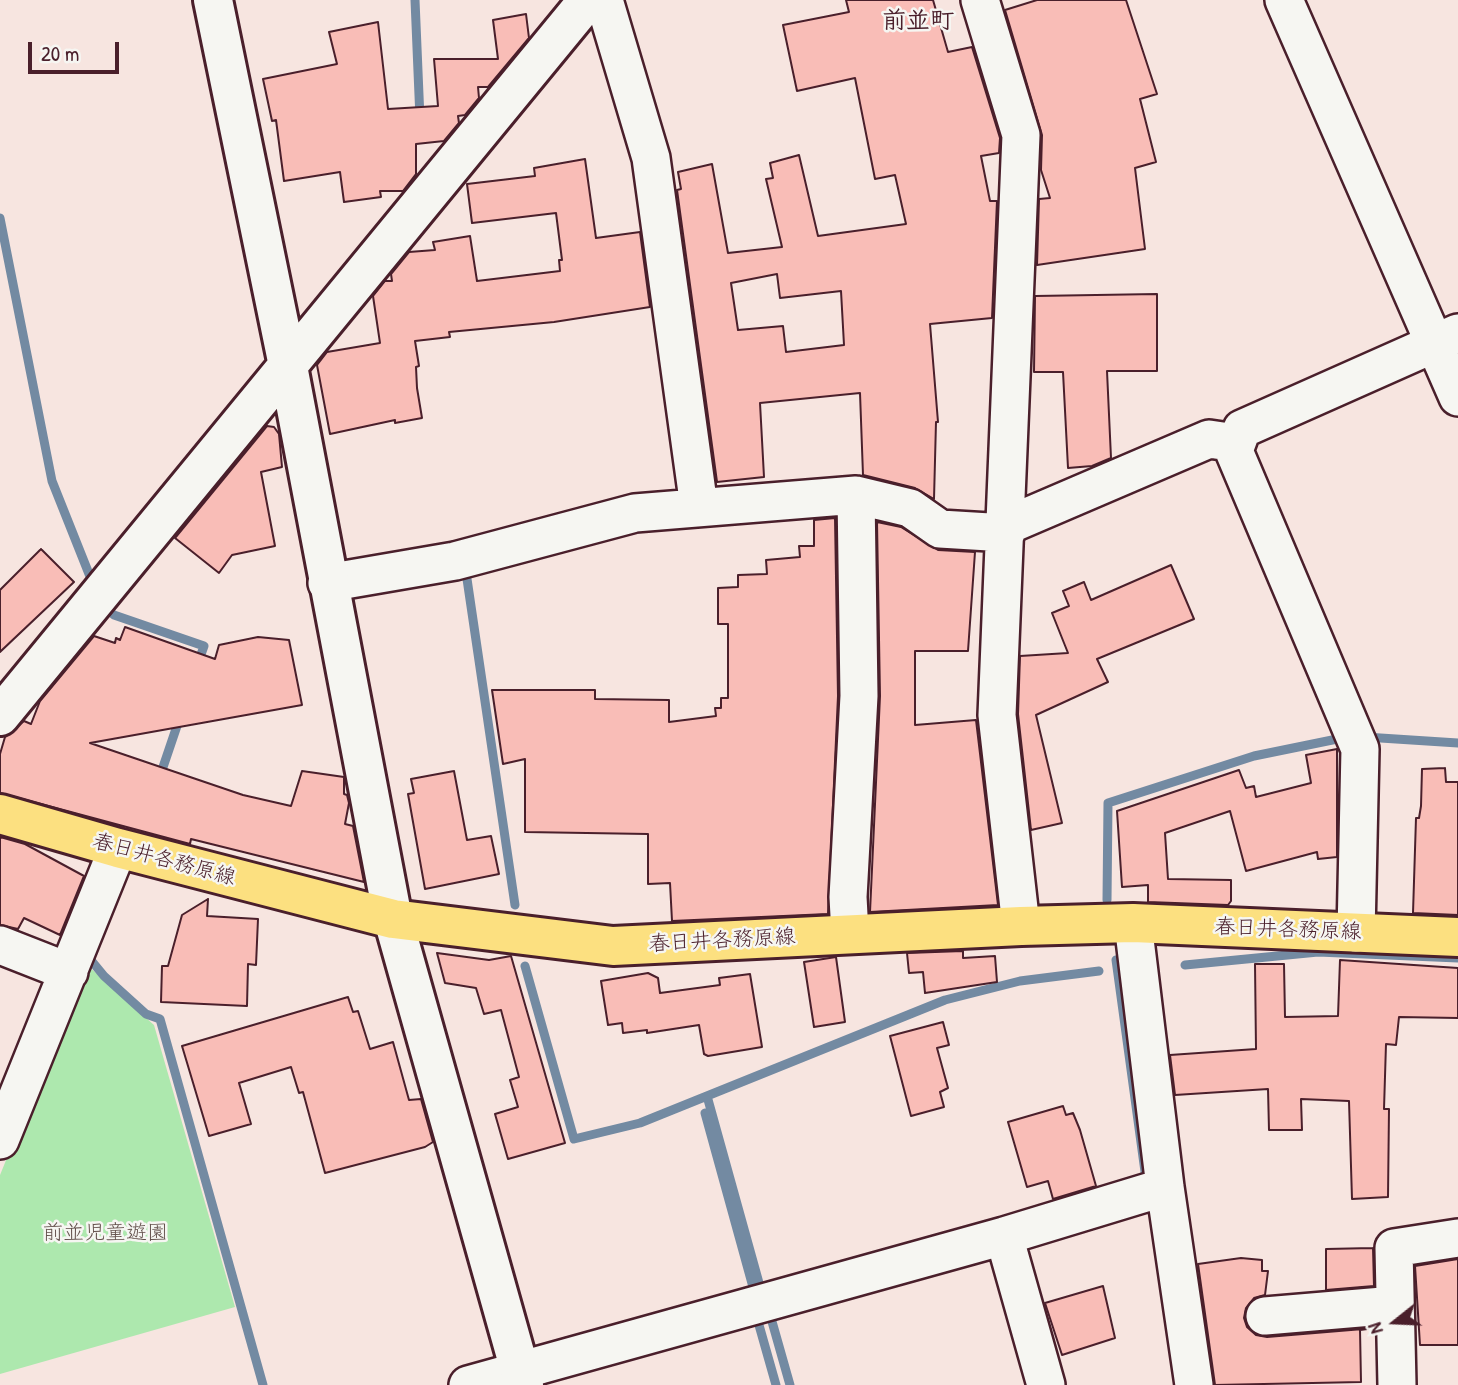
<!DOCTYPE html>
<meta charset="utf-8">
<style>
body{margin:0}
#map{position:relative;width:1458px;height:1385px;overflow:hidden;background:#f7e5e0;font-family:"Patrick Hand",sans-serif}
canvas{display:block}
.north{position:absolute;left:1360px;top:1287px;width:70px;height:70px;-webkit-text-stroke:5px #f6f6f2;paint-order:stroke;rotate:252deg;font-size:19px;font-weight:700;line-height:28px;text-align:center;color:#4a1f2b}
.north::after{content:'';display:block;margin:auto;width:24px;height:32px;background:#4a1f2b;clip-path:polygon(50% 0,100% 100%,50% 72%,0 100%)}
.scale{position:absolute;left:28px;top:42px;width:91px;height:32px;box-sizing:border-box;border:4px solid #4a1f2b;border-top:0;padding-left:9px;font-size:21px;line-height:24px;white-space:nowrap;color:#4a1f2b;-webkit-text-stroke:5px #f6f6f2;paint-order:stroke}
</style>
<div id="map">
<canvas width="1458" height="1385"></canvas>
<div class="north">N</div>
<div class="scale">20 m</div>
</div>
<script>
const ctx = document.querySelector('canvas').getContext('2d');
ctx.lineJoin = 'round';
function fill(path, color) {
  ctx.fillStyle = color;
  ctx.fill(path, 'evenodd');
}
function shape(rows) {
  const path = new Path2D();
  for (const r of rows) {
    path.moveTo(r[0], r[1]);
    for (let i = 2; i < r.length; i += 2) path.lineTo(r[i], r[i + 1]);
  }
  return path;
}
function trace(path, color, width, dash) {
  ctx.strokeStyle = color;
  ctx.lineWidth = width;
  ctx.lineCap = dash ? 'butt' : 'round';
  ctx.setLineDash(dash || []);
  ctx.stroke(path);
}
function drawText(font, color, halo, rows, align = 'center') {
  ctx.font = font + ' "Patrick Hand","Klee One",sans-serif';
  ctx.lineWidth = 5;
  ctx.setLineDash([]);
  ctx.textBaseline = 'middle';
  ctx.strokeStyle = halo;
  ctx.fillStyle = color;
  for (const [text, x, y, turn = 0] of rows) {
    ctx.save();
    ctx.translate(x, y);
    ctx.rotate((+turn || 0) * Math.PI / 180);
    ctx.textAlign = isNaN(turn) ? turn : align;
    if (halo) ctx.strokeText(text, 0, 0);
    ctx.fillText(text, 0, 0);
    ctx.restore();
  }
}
const green = shape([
 [86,964,154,1025,235,1307,0,1374,0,1175]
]);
const stream = shape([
 [415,0,420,119],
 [0,218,52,481,93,584],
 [467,579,515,905],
 [106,609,114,615,204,646,198,663],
 [1365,737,1458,743],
 [160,776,180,717],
 [1107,900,1108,803,1254,756,1347,737],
 [93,952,90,959,104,976,146,1014,160,1019,263,1385],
 [1116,960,1146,1179],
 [1185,965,1318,952,1458,958],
 [525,966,574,1139,640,1123,945,1000,1020,981,1099,971],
 [707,1096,759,1283],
 [705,1113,753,1287],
 [763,1316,757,1318,776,1385],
 [771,1318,790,1385]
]);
const building = shape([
 [846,0,933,0,948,52,972,47,1000,138,999,153,981,156,990,201,997,201,992,318,930,324,938,422,936,422,934,499,915,488,863,475,860,393,760,403,764,477,717,482,677,190,681,189,678,172,712,164,728,253,782,247,766,179,773,178,770,163,799,155,818,236,906,224,895,175,875,179,855,78,797,91,783,25,849,12,846,0],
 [777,274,780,298,841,291,844,345,786,352,783,326,738,330,731,283,777,274],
 [1037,0,1126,0,1157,94,1140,99,1156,162,1135,168,1145,249,1037,265,1039,199,1050,198,1041,170,1042,135,1005,10,1037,0],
 [526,14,529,38,488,87,478,87,479,98,465,115,458,116,459,123,444,141,416,144,416,174,403,191,380,191,381,197,344,202,340,172,284,181,276,120,272,121,263,79,337,64,329,32,378,22,388,109,438,106,434,59,498,59,493,20,526,14],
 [585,159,596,238,640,232,650,307,554,322,449,332,450,337,415,341,419,366,416,367,417,388,422,418,395,423,395,420,330,434,317,365,327,352,380,343,373,296,385,281,392,281,391,274,409,252,435,250,433,242,470,236,477,281,560,271,559,260,562,260,556,213,472,223,467,184,535,176,534,168,585,159],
 [1157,294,1157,371,1107,371,1111,458,1092,466,1068,468,1063,372,1034,372,1035,296,1157,294],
 [267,426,274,427,279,434,282,467,261,472,275,546,232,555,219,573,175,538,267,426],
 [835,518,838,696,828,914,672,921,670,883,648,884,648,834,525,832,525,759,503,764,492,690,595,690,595,699,669,700,669,722,716,716,715,708,721,708,721,698,728,698,728,624,718,624,718,588,738,587,738,575,767,574,766,560,800,557,799,546,814,546,814,520,835,518],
 [877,522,901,527,938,550,975,552,968,651,915,651,915,725,976,720,998,905,870,912,880,696,877,522],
 [41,549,74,582,0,652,0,590,41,549],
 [1171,565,1194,619,1097,659,1108,682,1036,715,1062,823,1031,830,1018,714,1020,656,1068,653,1052,613,1069,606,1063,591,1084,582,1091,600,1171,565],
 [125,627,215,659,219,645,258,637,289,640,302,705,90,743,243,795,291,806,302,771,344,777,344,794,347,795,349,803,345,824,353,826,364,882,191,839,190,844,0,793,0,754,5,737,24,721,31,724,40,701,94,636,115,643,116,638,120,640,125,627],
 [1337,749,1337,857,1318,859,1317,852,1246,871,1230,811,1165,833,1168,879,1231,880,1231,901,1228,905,1148,902,1148,885,1122,887,1117,811,1239,770,1246,788,1254,786,1256,797,1311,783,1306,755,1337,749],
 [1445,768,1446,782,1458,782,1458,915,1413,913,1416,818,1419,818,1421,806,1422,769,1445,768],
 [454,771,467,840,491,836,499,874,425,889,408,794,414,793,411,779,454,771],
 [0,837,25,844,84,876,60,935,24,918,18,929,0,925,0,837],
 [208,899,207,916,258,919,256,965,248,964,247,1006,161,1002,162,966,168,966,182,915,208,899],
 [963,951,963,958,995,956,997,982,925,993,923,972,909,973,907,953,963,951],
 [437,953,489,960,511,956,565,1143,508,1159,495,1114,518,1107,510,1080,519,1077,501,1010,484,1014,476,988,445,983,437,953],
 [836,957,845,1022,814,1027,804,962,836,957],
 [1340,960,1458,968,1458,1018,1399,1017,1396,1045,1386,1044,1384,1109,1389,1109,1388,1197,1352,1199,1349,1101,1301,1099,1302,1130,1269,1130,1268,1089,1175,1095,1170,1055,1256,1049,1255,964,1284,964,1285,1017,1338,1016,1340,960],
 [648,973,658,978,660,993,720,985,719,978,750,974,762,1047,708,1056,704,1054,699,1025,647,1033,647,1030,623,1033,622,1023,608,1025,601,981,648,973],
 [348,997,353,1012,358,1011,370,1049,393,1042,409,1100,421,1099,433,1142,425,1147,325,1173,303,1092,299,1093,291,1067,239,1083,251,1124,209,1136,182,1046,348,997],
 [943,1022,949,1045,937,1048,948,1088,940,1092,944,1107,911,1116,890,1036,943,1022],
 [1063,1106,1066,1115,1073,1113,1080,1130,1096,1186,1053,1199,1048,1181,1027,1187,1008,1122,1063,1106],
 [1373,1248,1374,1286,1326,1290,1326,1249,1373,1248],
 [1241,1258,1262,1260,1262,1271,1268,1271,1265,1295,1254,1298,1246,1308,1244,1318,1247,1327,1256,1335,1267,1337,1375,1328,1360,1330,1361,1382,1215,1385,1198,1264,1241,1258],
 [1458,1259,1458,1345,1420,1345,1415,1266,1458,1259],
 [1103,1286,1115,1338,1062,1355,1045,1303,1103,1286]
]);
const minor = shape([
 [604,0,651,158,699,507],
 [980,0,1021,135,997,715,1021,926],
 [1284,0,1458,397],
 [1006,526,1209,439,1236,443],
 [327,583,455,561,635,513,856,495,910,508,940,529,1006,533],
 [1133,923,1165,1187,1194,1385],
 [1356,933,1360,749,1234,451,1242,429,1458,333],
 [850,934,848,897,859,696,856,495],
 [0,945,69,972],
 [0,1140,118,848],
 [1004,1236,1046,1385],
 [1265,1316,1395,1305],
 [468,1385,1004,1236,1165,1187],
 [1397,1385,1394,1248,1458,1238]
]);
const tertiary = shape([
 [213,0,288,366,393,919,524,1385],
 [0,716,588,0]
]);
const primary = shape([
 [0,814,118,848,393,919,613,946,1021,926,1133,923,1458,937]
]);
const streetNames = [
 ["春日井各務原線",164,860,15],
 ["春日井各務原線",1288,930,2],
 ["春日井各務原線",722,941,-3]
];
const parkNames = [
 ["前並児童遊園",105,1233]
];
const quarterNames = [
 ["前並町",918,22]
];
fill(green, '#ade8ae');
trace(stream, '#738aa2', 9);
fill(building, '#f9bdb7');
trace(building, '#4a1f2b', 2);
trace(minor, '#4a1f2b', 42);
trace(tertiary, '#4a1f2b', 44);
trace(primary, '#4a1f2b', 44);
trace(minor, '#f6f6f2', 37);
trace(tertiary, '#f6f6f2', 38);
trace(primary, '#fce080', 38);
drawText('21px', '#4a1f2b', '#f6f6f2', streetNames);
drawText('21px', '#63514c', '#f6f6f2', parkNames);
drawText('bold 24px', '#4a1f2b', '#f6f6f2', quarterNames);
</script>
